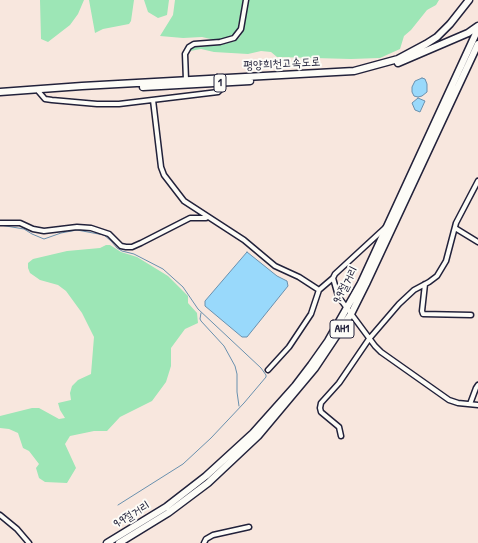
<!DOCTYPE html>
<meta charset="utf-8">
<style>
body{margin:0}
canvas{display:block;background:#f8e7de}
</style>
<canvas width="478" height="543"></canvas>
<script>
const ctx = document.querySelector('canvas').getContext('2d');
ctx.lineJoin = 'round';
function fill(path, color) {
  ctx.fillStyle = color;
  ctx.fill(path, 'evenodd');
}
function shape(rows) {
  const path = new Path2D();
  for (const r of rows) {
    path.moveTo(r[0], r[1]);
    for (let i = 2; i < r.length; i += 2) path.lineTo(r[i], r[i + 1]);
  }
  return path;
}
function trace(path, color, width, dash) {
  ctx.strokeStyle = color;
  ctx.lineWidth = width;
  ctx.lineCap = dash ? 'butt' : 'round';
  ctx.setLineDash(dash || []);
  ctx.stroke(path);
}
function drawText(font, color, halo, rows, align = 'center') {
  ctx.font = font + ' "Patrick Hand","Poor Story",sans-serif';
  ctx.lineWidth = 4;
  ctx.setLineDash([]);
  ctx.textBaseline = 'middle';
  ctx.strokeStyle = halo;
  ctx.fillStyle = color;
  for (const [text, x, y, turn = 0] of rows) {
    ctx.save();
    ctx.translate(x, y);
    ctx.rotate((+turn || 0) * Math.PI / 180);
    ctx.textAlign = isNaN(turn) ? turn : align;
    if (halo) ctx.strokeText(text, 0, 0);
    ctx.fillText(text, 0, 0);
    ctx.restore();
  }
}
const green = shape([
 [40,0,84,0,78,14,70,25,48,42,41,39],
 [89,0,134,0,131,21,129,24,103,29,95,33],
 [144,0,169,0,167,15,158,18,148,12],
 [175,0,243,0,237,32,234,37,215,40,202,37,183,38,160,36,173,15],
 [248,0,439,0,436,5,427,10,411,30,404,36,400,49,380,58,351,59,277,57,271,52,261,51,248,54,214,52,201,49,190,51,189,49,194,47,221,45,235,41,240,37,242,31],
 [106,245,110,245,121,252,137,257,168,276,188,296,188,303,197,313,198,323,185,329,171,348,171,366,166,382,152,401,120,417,107,431,94,431,70,436,65,444,76,468,67,483,45,482,39,478,36,468,39,464,29,451,23,448,18,433,9,429,0,428,0,416,32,408,39,408,59,419,65,418,60,410,58,403,71,400,70,393,72,386,78,380,91,374,94,337,82,313,66,291,58,285,40,280,30,273,28,268,28,263,33,259,67,251,100,248]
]);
const water = shape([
 [422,78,425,79,427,84,427,92,422,96,418,97,414,96,412,92,412,87,415,81,422,78],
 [418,98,425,101,420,112,415,110,412,103,418,98],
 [247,252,277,276,287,281,288,286,247,337,242,337,205,306,205,301,247,252]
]);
const stream = shape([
 [0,225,24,229,32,234,44,239,61,233,77,230,104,235,111,241,117,248,122,251,134,254,163,269,183,287,198,309,261,368,266,375,266,377,244,403,211,438,183,464,118,505],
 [201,313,200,319,201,321,224,346,235,366,237,374,237,392,239,406]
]);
const minor = shape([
 [186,80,185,54,189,47,194,44,220,42,234,38,241,29,246,0],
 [39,92,45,99,52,100,97,104,119,104,218,92,222,88,223,82],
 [153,100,161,167,164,175,184,201,244,240,275,266,299,277,319,290],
 [0,223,20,223,33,229,44,231,77,227,91,228,109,234,121,246,126,247,132,247,141,243,190,218,206,218],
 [386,227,335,274,333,278,338,296,375,346,381,352,449,400,458,403,478,405],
 [455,228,478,242],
 [425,284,422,311,423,314,471,315],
 [268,370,289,347,311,314,319,290,333,278],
 [470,404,476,388,478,385],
 [341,436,339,427,321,412,320,408,321,403,339,383,369,339,399,304,414,290,429,282,437,276,446,261,456,223,478,181],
 [0,515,17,529,29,543],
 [204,543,206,539,213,535,249,527]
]);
const highway = shape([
 [398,63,468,33,478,26],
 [143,87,250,81],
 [0,92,82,86,354,71,398,59,426,44,437,37,450,24,469,0],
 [107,543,166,507,206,476,253,433,295,386,311,365,328,341,361,283,478,29],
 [119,543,168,513,208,483,258,436,315,368,351,314,366,284,478,44]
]);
const shields = [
 [220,83,12],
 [342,329,24]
];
const shieldNames = [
 ["1",220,83],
 ["AH1",342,329]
];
const streetNames = [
 ["평양희천고속도로",282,64,-3],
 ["9·9절거리",346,285,-63],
 ["9·9절거리",132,515,-32]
];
fill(green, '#9de6b6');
fill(water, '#99d9fb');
trace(water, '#6990ae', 1);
trace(stream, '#6990ae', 1);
trace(minor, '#22223b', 7);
trace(highway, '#22223b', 9);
trace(minor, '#fdfcf7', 4);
trace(highway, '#fdfcf7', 6);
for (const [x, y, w] of shields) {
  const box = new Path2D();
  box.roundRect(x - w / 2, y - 9, w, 18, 3);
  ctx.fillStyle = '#fdfcf7';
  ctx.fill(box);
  trace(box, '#22223b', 1);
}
drawText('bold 11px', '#22223b', null, shieldNames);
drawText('12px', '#22223b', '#fdfcf7', streetNames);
</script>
